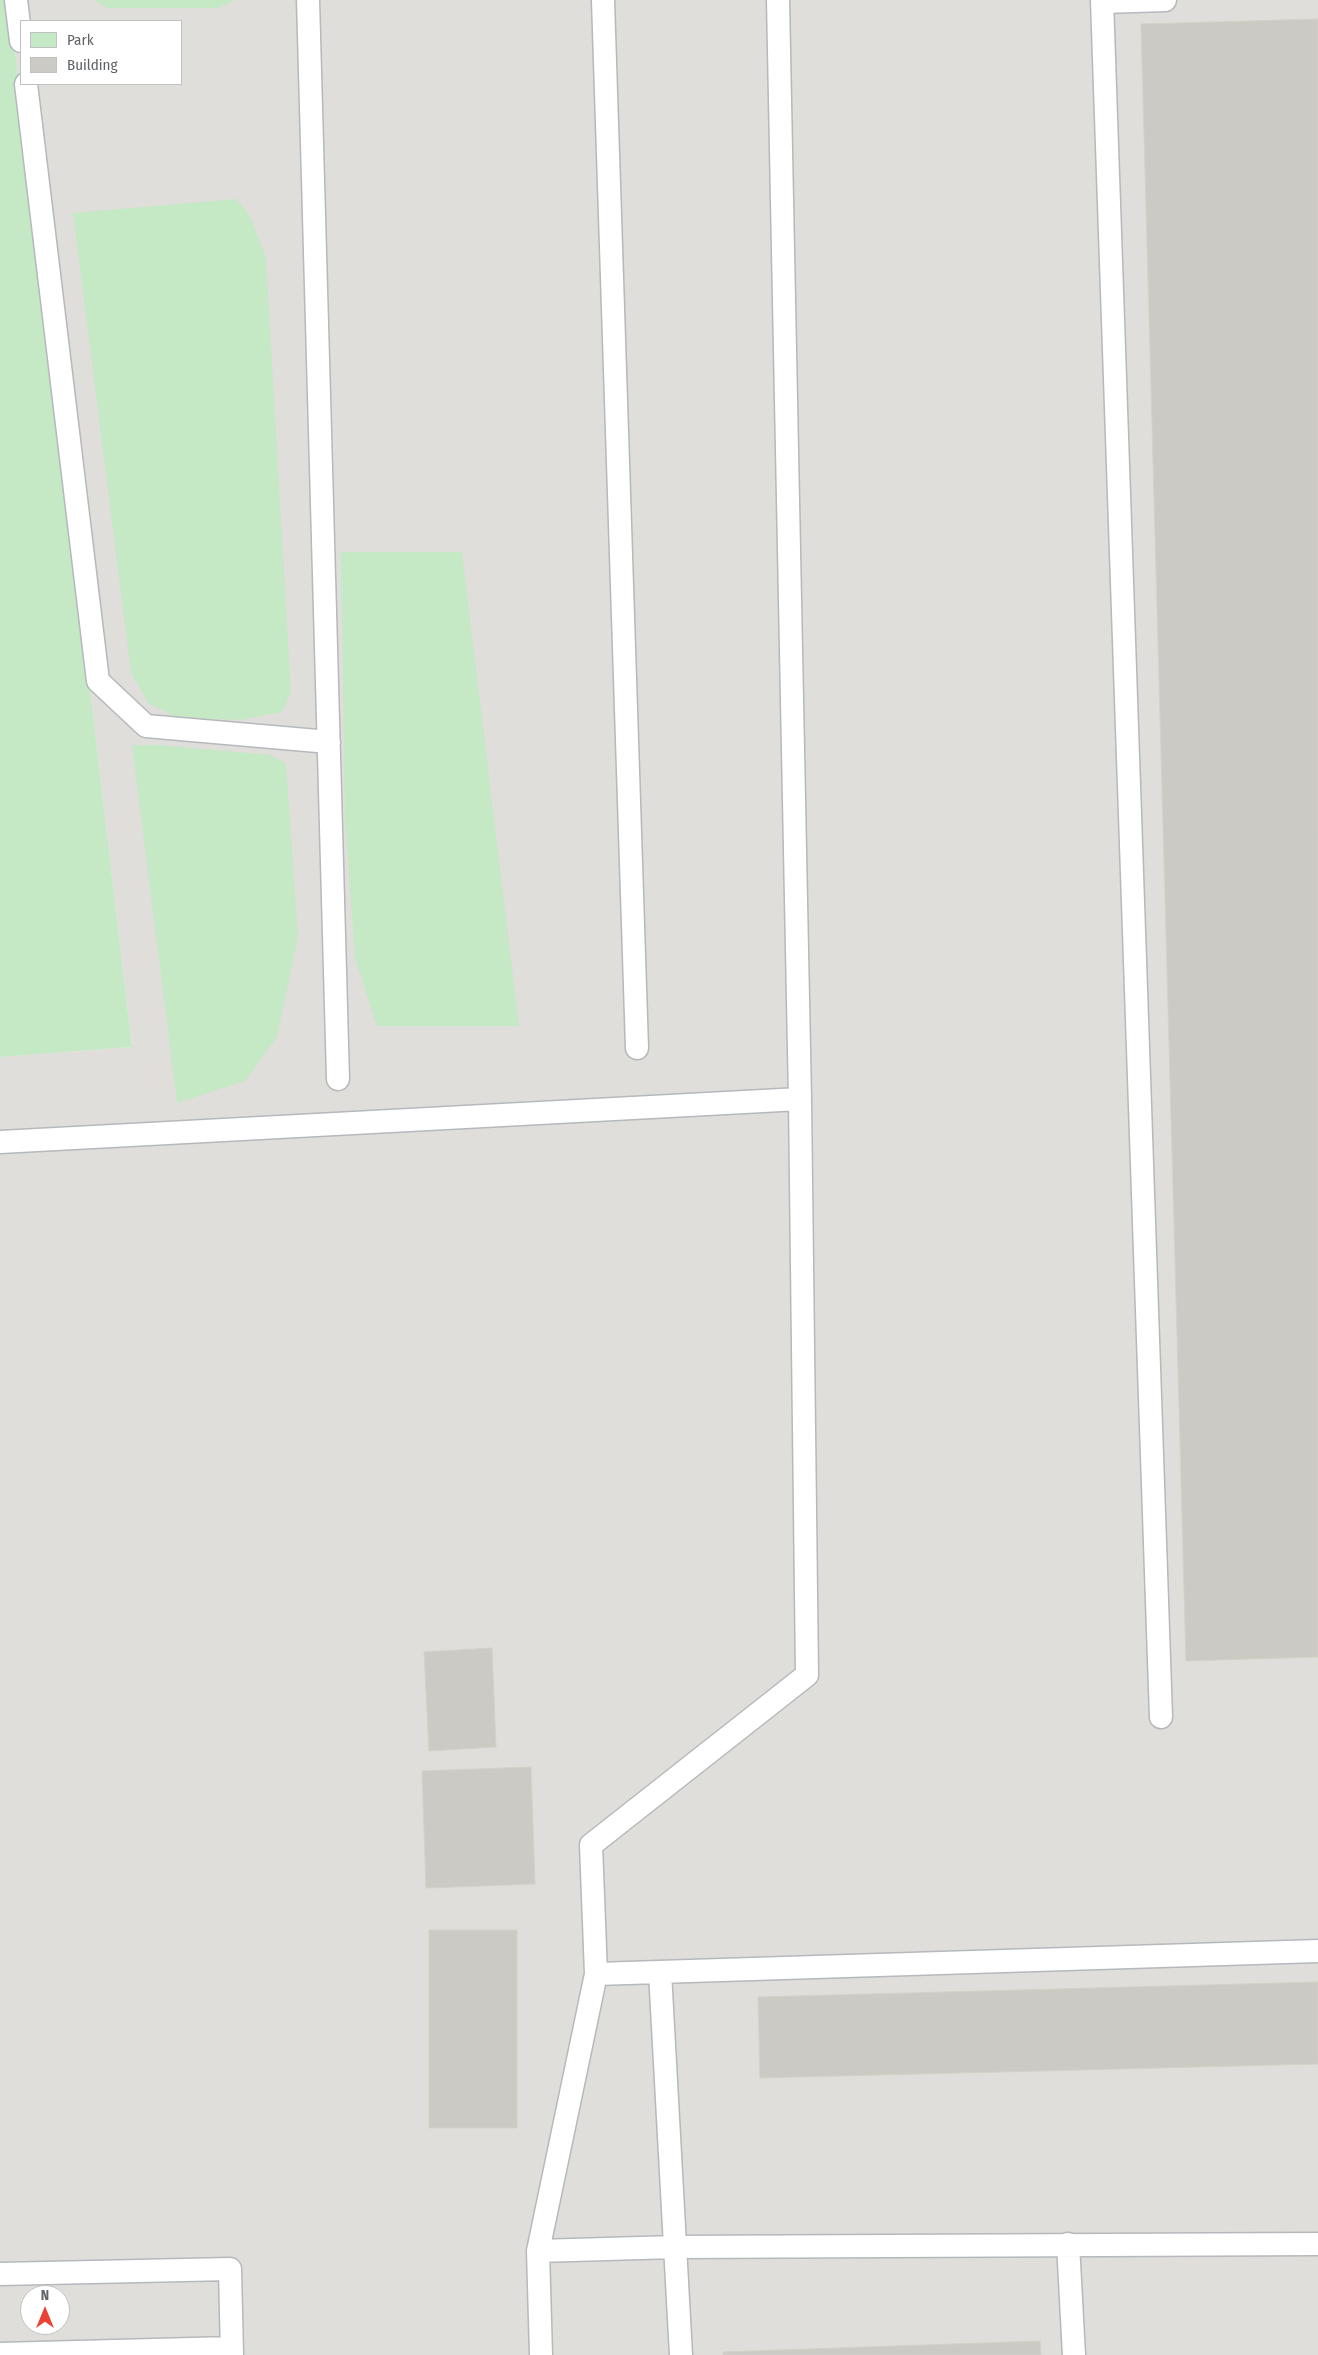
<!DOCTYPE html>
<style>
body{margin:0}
#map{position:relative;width:1318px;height:2355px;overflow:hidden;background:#f1efe8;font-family:"Fira Sans Condensed",sans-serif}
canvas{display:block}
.legend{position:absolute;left:20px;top:20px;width:162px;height:65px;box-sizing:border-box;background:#fff;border:1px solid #bfc1c3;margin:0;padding:6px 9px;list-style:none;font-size:15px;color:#5f6368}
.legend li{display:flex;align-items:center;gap:10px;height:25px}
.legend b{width:25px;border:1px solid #bfc1c3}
.north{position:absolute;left:20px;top:2285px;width:50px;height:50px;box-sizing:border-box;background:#fff;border:1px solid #bfc1c3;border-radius:50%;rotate:0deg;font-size:14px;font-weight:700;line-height:20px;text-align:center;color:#5f6368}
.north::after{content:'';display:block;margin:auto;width:18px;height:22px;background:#ea4335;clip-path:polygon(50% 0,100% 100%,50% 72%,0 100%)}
</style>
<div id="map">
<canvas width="1318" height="2355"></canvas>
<ul class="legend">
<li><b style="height:14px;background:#c5e8c5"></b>Park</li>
<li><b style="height:14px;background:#cccac5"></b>Building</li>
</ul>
<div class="north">N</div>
</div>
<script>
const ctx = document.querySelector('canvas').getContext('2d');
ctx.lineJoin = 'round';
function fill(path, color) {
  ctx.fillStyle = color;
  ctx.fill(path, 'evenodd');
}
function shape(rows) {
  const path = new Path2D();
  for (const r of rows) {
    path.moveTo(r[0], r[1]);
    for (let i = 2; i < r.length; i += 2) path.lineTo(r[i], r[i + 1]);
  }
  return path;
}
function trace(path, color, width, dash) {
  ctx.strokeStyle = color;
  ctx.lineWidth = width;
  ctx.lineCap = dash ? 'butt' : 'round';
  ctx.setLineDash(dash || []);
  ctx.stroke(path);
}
const industrial = shape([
 [9,0,1318,0,1318,2355,0,2355,0,1057,132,1047],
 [21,21,181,21,181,84,21,84],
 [30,2295,60,2295,60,2325,30,2325]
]);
const green = shape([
 [0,0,9,0,132,1047,0,1057],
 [94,0,234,0,219,8,108,8],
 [236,199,250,216,266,258,291,693,282,712,241,720,178,718,148,703,131,672,73,213],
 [341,552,462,552,519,1026,377,1026,355,958,345,820],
 [132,745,159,745,271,755,286,764,298,937,277,1037,245,1081,177,1103]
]);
const building = shape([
 [1318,19,1318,1657,1186,1661,1141,24,1318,19],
 [492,1648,496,1747,429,1751,424,1652,492,1648],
 [531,1767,535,1884,426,1888,422,1771,531,1767],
 [429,1930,517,1930,517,2128,429,2128,429,1930],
 [1318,1982,1318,2064,760,2078,758,1997,1318,1982],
 [1040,2341,1041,2355,723,2355,723,2352,1040,2341]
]);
const service = shape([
 [16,0,21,41],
 [308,0,338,1079],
 [603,0,637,1048],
 [1102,0,1161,1717],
 [1103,2,1165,0],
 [26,84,98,681,146,726,329,742],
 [0,1142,800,1099],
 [660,1972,681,2355],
 [596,1974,1318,1951],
 [1068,2244,1074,2355],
 [538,2251,675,2247,1318,2244],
 [0,2274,230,2269,232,2355],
 [0,2354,231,2348],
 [541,2355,538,2251,596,1974,591,1845,807,1675,800,1099,778,0]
]);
fill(industrial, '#e0deda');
fill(green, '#c5e8c5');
fill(building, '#cccac5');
trace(building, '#d6d1c6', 1);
trace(service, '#b5b8bc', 25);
trace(service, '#fff', 22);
</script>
